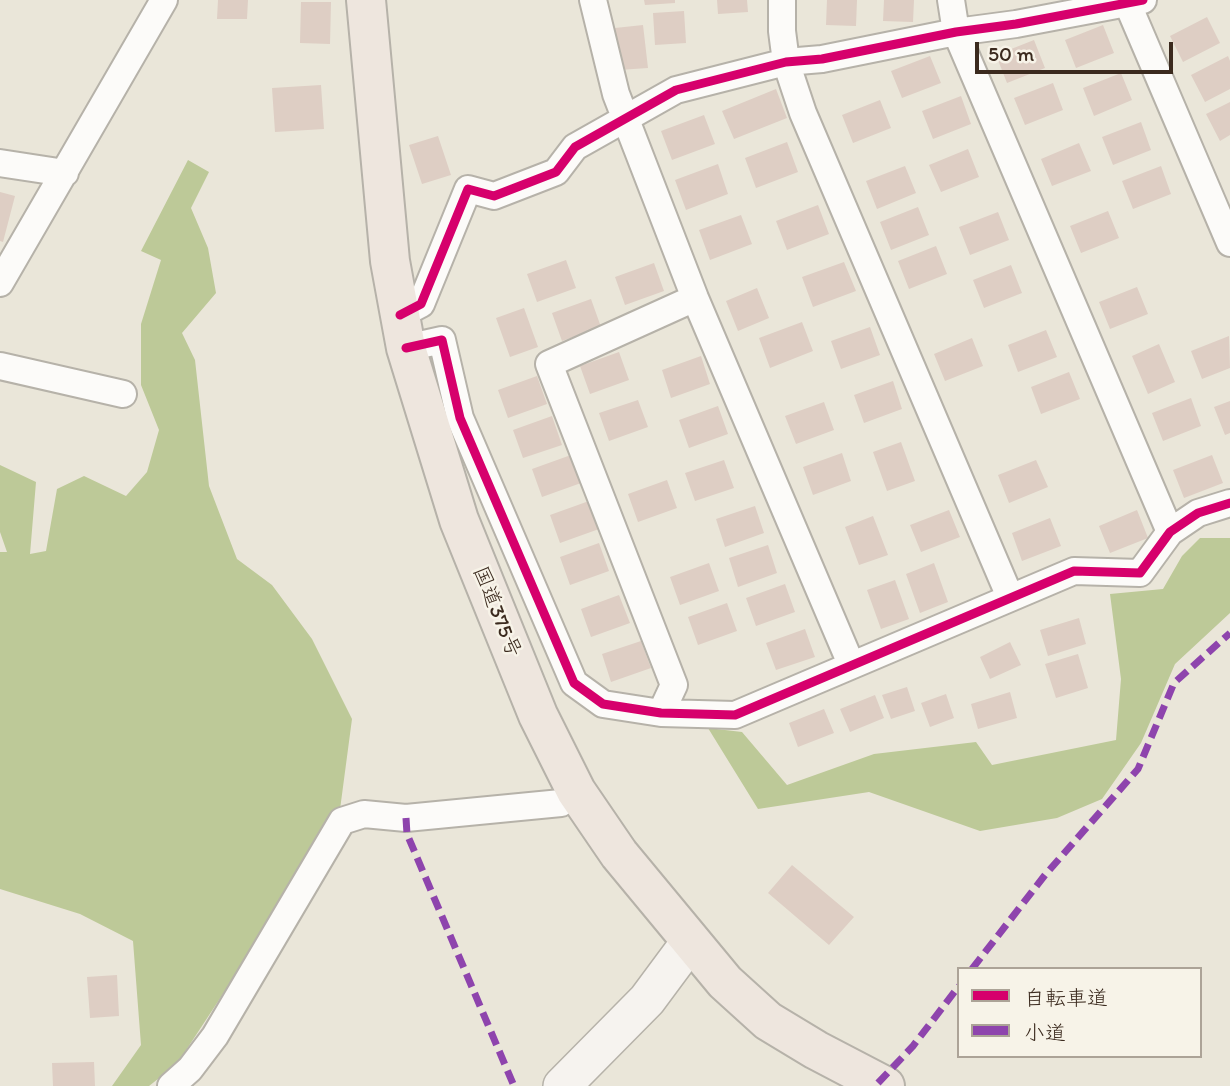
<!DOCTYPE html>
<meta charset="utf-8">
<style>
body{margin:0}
#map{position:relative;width:1230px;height:1086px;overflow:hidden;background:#eae6d9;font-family:Itim,"Klee One",sans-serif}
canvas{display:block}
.legend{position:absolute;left:957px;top:967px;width:245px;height:91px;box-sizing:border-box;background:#f7f3e8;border:2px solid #aca397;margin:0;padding:9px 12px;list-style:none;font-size:21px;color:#3b2a1e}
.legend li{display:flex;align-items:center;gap:14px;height:35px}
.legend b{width:35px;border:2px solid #aca397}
.scale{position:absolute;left:975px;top:42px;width:198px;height:32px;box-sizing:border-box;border:4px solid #3b2a1e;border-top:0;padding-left:9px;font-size:21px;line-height:24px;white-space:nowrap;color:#3b2a1e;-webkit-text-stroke:5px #f7f3e8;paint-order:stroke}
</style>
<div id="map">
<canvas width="1230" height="1086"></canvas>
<ul class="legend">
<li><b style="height:9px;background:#d6006c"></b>自転車道</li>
<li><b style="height:9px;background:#8e44ad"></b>小道</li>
</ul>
<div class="scale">50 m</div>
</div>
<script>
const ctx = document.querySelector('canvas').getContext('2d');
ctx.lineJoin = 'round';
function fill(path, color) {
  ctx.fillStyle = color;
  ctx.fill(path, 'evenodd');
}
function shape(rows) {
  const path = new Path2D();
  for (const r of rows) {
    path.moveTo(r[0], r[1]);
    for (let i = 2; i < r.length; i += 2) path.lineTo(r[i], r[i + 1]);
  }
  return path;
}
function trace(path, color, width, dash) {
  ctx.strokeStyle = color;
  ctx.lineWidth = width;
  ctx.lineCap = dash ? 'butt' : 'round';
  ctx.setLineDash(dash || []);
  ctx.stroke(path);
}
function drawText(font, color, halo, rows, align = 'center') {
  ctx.font = font + ' Itim,"Klee One",sans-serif';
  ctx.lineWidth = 5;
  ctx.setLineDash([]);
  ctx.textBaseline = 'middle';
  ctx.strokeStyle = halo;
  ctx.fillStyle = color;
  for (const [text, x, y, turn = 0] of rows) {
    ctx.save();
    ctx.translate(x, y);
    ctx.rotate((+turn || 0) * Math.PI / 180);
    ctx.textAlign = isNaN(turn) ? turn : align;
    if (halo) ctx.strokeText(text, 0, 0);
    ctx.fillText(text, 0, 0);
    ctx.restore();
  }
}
const forest = shape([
 [188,160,209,172,191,208,208,248,216,293,182,333,195,360,209,486,237,559,272,585,312,639,352,719,339,817,177,1064,149,1086,112,1086,141,1045,133,941,80,914,0,889,0,552,7,552,0,532,0,465,36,482,30,554,46,551,57,489,84,476,126,496,147,472,159,430,141,385,141,324,161,260,141,251],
 [1200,538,1230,538,1230,613,1175,664,1141,743,1102,799,1057,818,980,831,869,792,758,809,708,728,742,732,787,785,874,754,976,742,992,765,1116,740,1121,679,1110,594,1163,589,1182,556]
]);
const building = shape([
 [218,0,248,0,247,19,217,19],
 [644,0,675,0,675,3,645,5],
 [717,0,747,0,748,12,718,14],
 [827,0,857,0,856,26,826,25],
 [884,0,914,0,913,22,883,21],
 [301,2,331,2,330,44,300,43],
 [684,11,686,43,655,45,653,13],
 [1207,17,1220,43,1183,62,1170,36],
 [643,25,648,68,619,70,615,28],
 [1103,25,1114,53,1076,68,1065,40],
 [1034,40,1045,68,1007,83,996,55],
 [930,56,941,83,902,98,891,71],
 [1228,56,1230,61,1230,89,1205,102,1191,75],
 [1121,73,1132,100,1094,116,1083,88],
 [1053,83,1063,110,1025,125,1014,98],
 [321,85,324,129,275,132,272,88],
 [776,89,787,118,734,139,722,111],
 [961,96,971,124,933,139,922,111],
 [880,100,891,128,853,143,842,115],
 [1230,102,1230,135,1220,141,1206,114],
 [704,115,715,144,672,160,661,131],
 [1141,122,1151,150,1113,165,1102,137],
 [438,136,451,175,422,184,409,145],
 [787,142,798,172,756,188,745,158],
 [1079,143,1091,171,1052,186,1041,159],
 [968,149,979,177,941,192,929,165],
 [718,164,728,194,686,210,675,180],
 [905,166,916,193,877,209,866,181],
 [1161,166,1171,194,1133,209,1122,181],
 [0,192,15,196,3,242,0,241],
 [818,205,829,234,787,250,776,221],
 [918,207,929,235,891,250,880,222],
 [1108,211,1119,238,1081,253,1070,226],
 [998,212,1009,240,970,255,959,227],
 [741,215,752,244,710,260,699,230],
 [936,246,947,274,909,289,898,261],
 [566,260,576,288,537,302,527,274],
 [844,262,856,291,813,307,802,277],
 [654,263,664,291,625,305,615,277],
 [1011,265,1022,293,984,308,973,280],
 [1137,287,1148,314,1110,329,1099,302],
 [757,288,769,318,738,331,726,301],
 [591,299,601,327,562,341,552,313],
 [524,308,538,347,510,357,496,318],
 [802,322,813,351,770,368,759,338],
 [870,327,880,355,841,369,831,341],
 [1046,330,1057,357,1018,372,1008,345],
 [1229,336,1230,368,1202,379,1191,351],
 [972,338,983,366,945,381,934,354],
 [1159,344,1175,382,1148,394,1132,356],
 [619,352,629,380,590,394,580,366],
 [701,356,710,384,671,398,662,370],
 [1069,372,1080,399,1041,414,1031,387],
 [537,376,547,404,508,418,498,390],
 [893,381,902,409,864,423,854,395],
 [1191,398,1201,426,1163,441,1152,413],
 [638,400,648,427,609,441,599,413],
 [1230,401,1230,433,1225,435,1214,407],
 [824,402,834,430,796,444,785,416],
 [718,406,728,434,689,448,679,420],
 [552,416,562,445,523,458,513,430],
 [901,442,915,481,887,491,873,452],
 [842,453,851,481,813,495,803,467],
 [571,455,581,483,542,497,532,469],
 [1212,455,1223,483,1184,498,1173,470],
 [724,460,734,488,695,501,685,473],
 [1036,460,1048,487,1009,503,998,475],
 [667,480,677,508,638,522,628,494],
 [589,501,599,529,560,543,550,515],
 [755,506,764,533,725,547,716,519],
 [949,510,960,537,921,552,910,525],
 [1137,510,1148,538,1110,553,1099,526],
 [873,516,888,555,859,565,845,527],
 [1050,518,1061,546,1022,561,1012,533],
 [599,543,609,571,570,585,560,557],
 [768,545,777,573,738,587,729,558],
 [709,563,719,591,680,605,670,577],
 [934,563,948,602,920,613,906,574],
 [895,580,909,619,881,629,867,590],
 [785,584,795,612,756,626,746,598],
 [619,595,630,623,591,637,581,609],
 [727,603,737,631,698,645,688,617],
 [1079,618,1086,644,1048,656,1040,630],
 [805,629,815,657,776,670,766,643],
 [641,641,651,668,611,682,602,654],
 [1010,642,1021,665,990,679,980,657],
 [1078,654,1088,688,1056,698,1045,664],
 [907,687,915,711,891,719,882,695],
 [1010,692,1017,718,978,729,971,704],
 [946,694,954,718,930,727,921,703],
 [875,695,884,718,850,732,840,709],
 [824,709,834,733,798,747,789,723],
 [792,865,854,917,829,945,768,893],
 [117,975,119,1016,90,1018,87,977],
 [94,1062,95,1086,53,1086,52,1063]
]);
const minor = shape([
 [593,0,616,94,695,298,851,664],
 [782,0,782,31,786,62,803,113,1010,597],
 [951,0,956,32,1170,532],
 [1126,0,1230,243],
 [0,163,65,173],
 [0,283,164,0],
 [400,315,421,304,468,189,494,196,556,172,575,147,676,90,786,62,822,59,956,32,1016,24,1143,0],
 [406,348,442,340,460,418,574,683,603,704,661,713,735,715,1074,571,1140,573,1170,532,1198,513,1230,503],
 [0,366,123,394],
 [661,713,674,685,549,364,695,298],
 [171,1086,190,1069,215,1036,342,821,364,814,406,818,561,803,576,791]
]);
const secondary = shape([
 [562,1086,647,1000,690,942]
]);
const trunk = shape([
 [366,0,390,261,406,348,459,520,538,715,576,791,619,854,725,982,768,1021,816,1050,885,1086]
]);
const quiet = shape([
 [406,818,407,834,514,1086],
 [972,969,1045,875,1138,769,1174,683,1230,633],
 [878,1083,913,1046,959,986]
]);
const cycleway = shape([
 [400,315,421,304,468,189,494,196,556,172,575,147,676,90,786,62,822,59,956,32,1016,24,1143,0],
 [406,348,442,340,460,418,574,683,603,704,661,713,735,715,1074,571,1140,573,1170,532,1198,513,1230,503]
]);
const streetNames = [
 ["国道375号",496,612,68]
];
fill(forest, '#bdc998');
fill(building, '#decec4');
trace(minor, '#b6b2a9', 30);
trace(secondary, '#b6b2a9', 40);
trace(trunk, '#b6b2a9', 42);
trace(minor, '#fcfbf9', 26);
trace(secondary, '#f6f3ef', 37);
trace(trunk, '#eee6de', 38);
trace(quiet, '#8e44ad', 7, [14, 7]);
trace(cycleway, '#d6006c', 9);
drawText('21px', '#3b2a1e', '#f7f3e8', streetNames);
</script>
